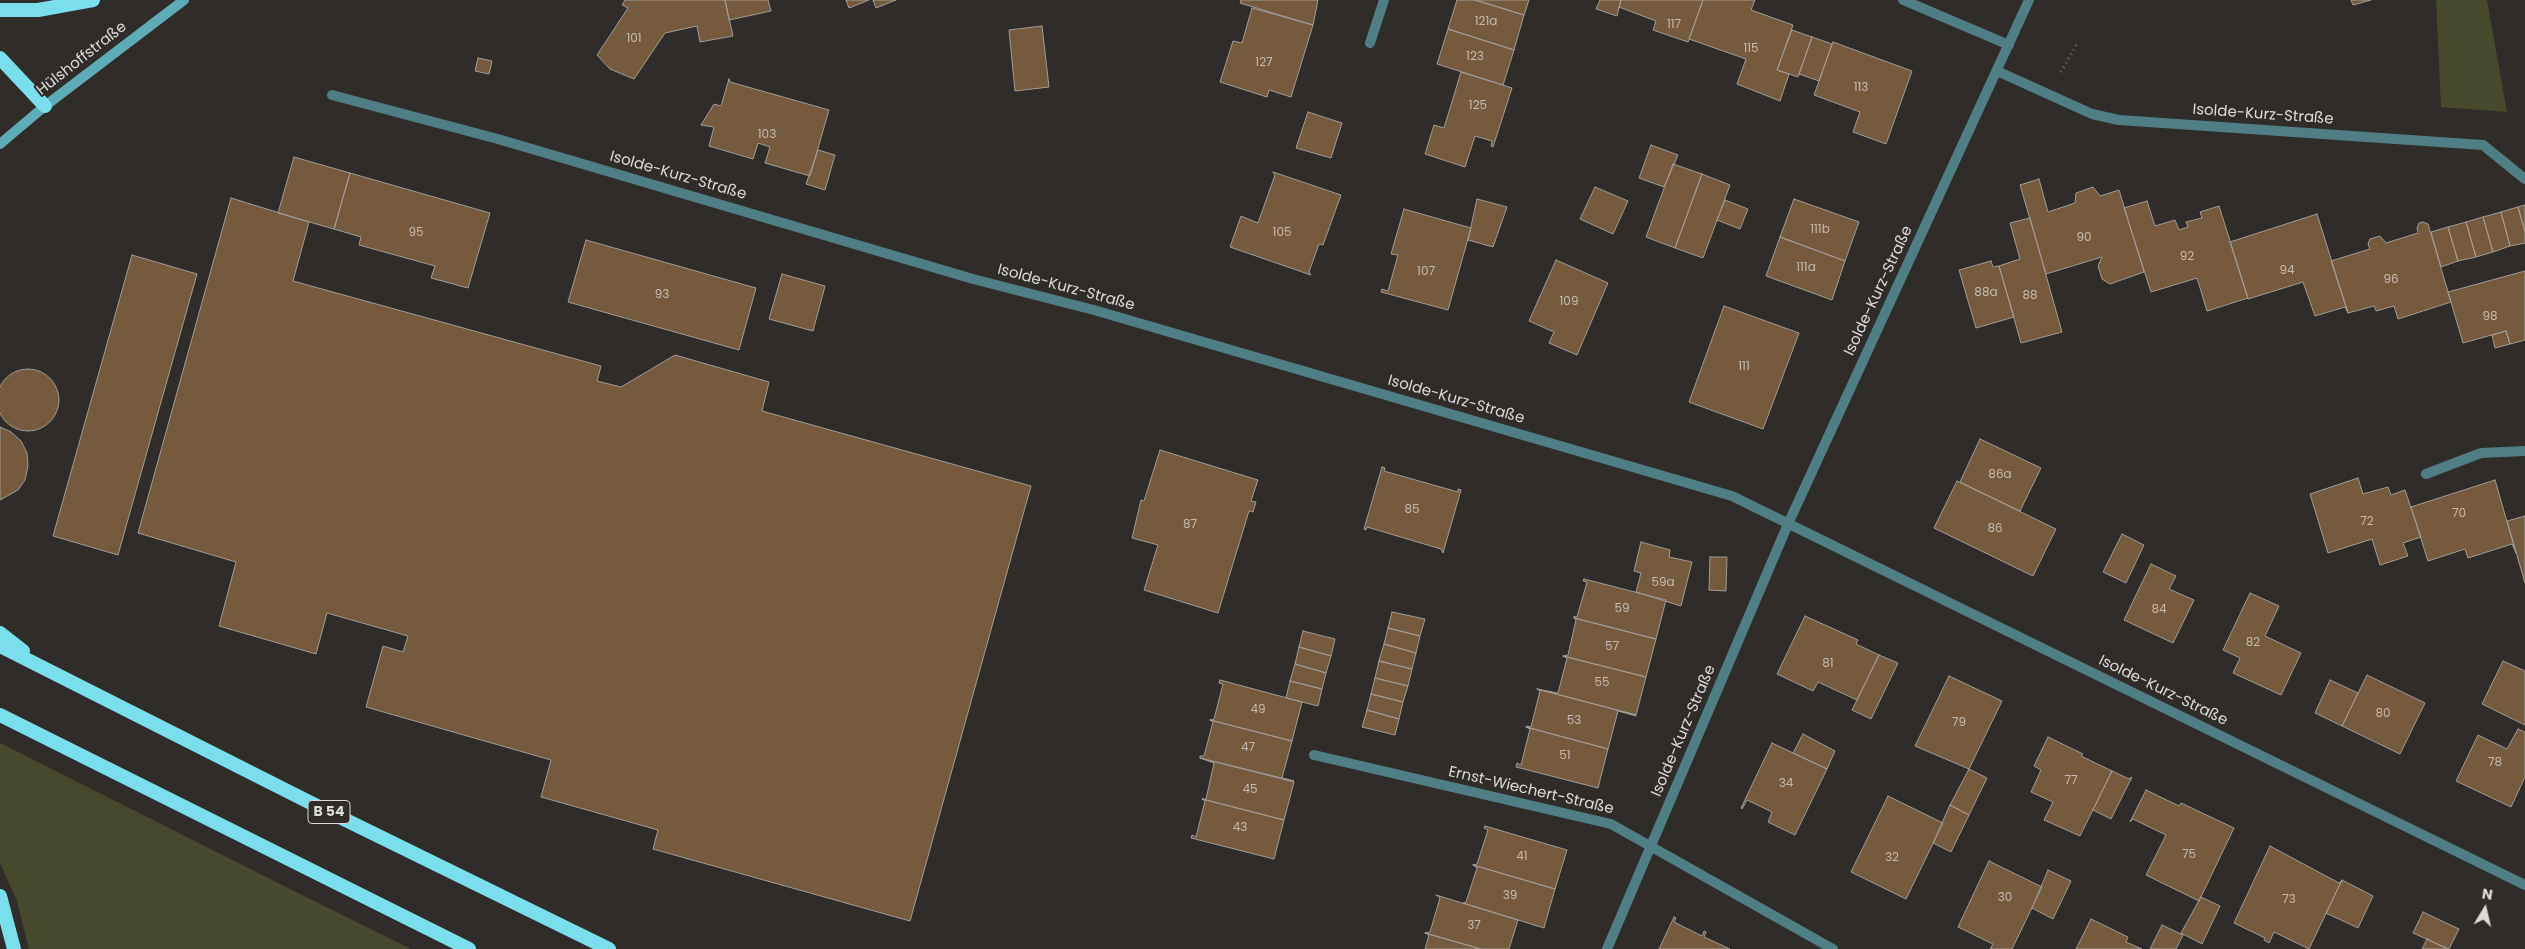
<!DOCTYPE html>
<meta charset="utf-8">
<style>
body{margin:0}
#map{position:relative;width:2525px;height:949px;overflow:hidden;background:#2f2c29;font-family:Poppins,sans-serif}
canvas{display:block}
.north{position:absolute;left:2460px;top:884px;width:50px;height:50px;-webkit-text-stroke:4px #2f2c29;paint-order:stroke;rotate:9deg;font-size:14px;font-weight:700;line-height:20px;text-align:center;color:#dddbd9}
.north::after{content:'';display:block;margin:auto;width:18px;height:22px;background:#dddbd9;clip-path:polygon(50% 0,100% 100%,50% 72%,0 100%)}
</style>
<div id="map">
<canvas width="2525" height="949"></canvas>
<div class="north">N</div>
</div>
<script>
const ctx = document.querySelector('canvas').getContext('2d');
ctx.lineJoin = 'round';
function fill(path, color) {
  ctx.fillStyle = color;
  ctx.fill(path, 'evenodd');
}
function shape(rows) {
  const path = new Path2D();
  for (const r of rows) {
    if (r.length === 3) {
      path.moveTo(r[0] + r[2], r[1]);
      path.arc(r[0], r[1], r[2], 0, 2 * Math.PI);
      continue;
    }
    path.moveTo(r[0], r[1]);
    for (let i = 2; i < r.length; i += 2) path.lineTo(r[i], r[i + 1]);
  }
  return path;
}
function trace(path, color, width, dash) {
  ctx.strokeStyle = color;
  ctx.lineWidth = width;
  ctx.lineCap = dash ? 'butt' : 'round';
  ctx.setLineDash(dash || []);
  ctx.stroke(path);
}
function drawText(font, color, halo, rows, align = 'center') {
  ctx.font = font + ' Poppins,sans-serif';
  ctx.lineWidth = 4;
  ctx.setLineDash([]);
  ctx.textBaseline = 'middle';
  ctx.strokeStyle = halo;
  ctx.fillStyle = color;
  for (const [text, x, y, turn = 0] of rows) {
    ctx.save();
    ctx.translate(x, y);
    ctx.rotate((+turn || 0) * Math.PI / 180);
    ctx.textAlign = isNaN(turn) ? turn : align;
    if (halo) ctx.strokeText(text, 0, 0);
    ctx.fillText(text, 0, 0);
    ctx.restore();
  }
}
const green = shape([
 [2436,0,2487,0,2507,112,2441,107],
 [0,743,292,890,411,949,29,949,17,901,0,863]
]);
const building = shape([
 [625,0,725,0,733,36,700,42,697,26,665,33,634,79,610,69,597,55,628,8,622,5,625,0],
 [725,0,768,0,771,11,729,20,725,0],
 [846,0,869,0,849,8,846,0],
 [873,0,896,0,876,8,873,0],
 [1241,0,1318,0,1313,25,1240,3,1241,0],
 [1457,0,1475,0,1524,15,1514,50,1448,29,1457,0],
 [1475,0,1529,0,1524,15,1475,0],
 [1600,0,1621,0,1617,16,1596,9,1600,0],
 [1621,0,1703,0,1688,42,1653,30,1656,21,1619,7,1621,0],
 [1703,0,1755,0,1751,10,1793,25,1777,70,1789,74,1780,101,1737,84,1746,59,1689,39,1703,0],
 [2351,0,2371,0,2353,5,2351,0],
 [1252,8,1313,25,1291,97,1269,90,1267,97,1220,82,1233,41,1242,43,1252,8],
 [1042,26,1049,87,1015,91,1009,30,1042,26],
 [1448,29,1514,50,1503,85,1437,64,1448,29],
 [1792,30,1812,37,1798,77,1777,70,1792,30],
 [1812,37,1832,44,1819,81,1799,74,1812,37],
 [1833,42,1912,71,1886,144,1853,132,1860,112,1814,95,1833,42],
 [478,58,492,61,489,74,475,71,478,58],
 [1461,72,1512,88,1493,147,1491,146,1492,141,1475,136,1465,167,1425,154,1434,125,1444,128,1461,72],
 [729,79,730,82,829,110,810,176,765,163,770,147,758,143,753,159,709,146,714,127,701,125,714,104,721,106,729,79],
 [1308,112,1342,123,1331,158,1296,148,1308,112],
 [1651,145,1678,155,1664,187,1639,178,1651,145],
 [818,150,835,155,825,190,806,184,818,150],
 [294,157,350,173,334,229,278,213,294,157],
 [1673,164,1702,174,1675,248,1646,237,1673,164],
 [1273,172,1341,195,1323,245,1319,244,1309,272,1311,275,1230,247,1241,216,1258,223,1275,175,1273,172],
 [350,173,490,213,468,288,431,278,435,266,359,245,361,237,334,229,350,173],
 [1702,174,1730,185,1703,258,1675,248,1702,174],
 [2039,179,2048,212,2075,203,2076,193,2093,187,2100,196,2119,190,2144,272,2110,284,2102,279,2098,266,2102,257,2046,274,2020,185,2039,179],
 [1595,187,1628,201,1613,234,1580,219,1595,187],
 [231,198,309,222,293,281,601,366,597,381,621,387,675,355,769,382,762,411,1031,486,910,921,653,849,658,830,541,797,551,760,366,707,383,646,403,652,408,636,327,613,316,654,219,626,236,562,138,533,231,198],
 [1477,199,1507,207,1493,247,1468,240,1477,199],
 [1794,199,1859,222,1845,261,1780,237,1794,199],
 [1725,200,1748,209,1740,229,1717,220,1725,200],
 [2147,201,2155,226,2175,220,2179,230,2188,227,2186,222,2202,218,2200,212,2219,206,2248,298,2207,311,2197,278,2151,292,2124,208,2147,201],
 [2525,205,2525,232,2518,207,2525,205],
 [2518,207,2525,232,2525,243,2510,246,2501,212,2518,207],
 [1404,209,1471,228,1448,310,1381,292,1382,289,1388,291,1398,255,1391,254,1404,209],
 [2501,212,2510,246,2493,252,2483,217,2501,212],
 [2317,214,2348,313,2345,307,2315,316,2303,282,2248,299,2230,242,2317,214],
 [2483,217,2493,252,2476,257,2466,222,2483,217],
 [2030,218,2062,332,2021,343,1999,266,2020,259,2010,223,2030,218],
 [2423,222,2428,224,2451,302,2398,319,2394,306,2376,311,2374,306,2348,313,2331,261,2370,249,2368,244,2370,239,2380,236,2386,243,2418,233,2417,228,2419,223,2423,222],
 [2466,222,2476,257,2458,261,2448,227,2466,222],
 [2448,227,2458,261,2441,267,2431,232,2448,227],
 [1780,237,1845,261,1832,300,1766,276,1780,237],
 [586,240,756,288,739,350,568,302,586,240],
 [132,255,197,274,118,555,53,536,132,255],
 [1556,260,1608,283,1577,355,1549,343,1554,332,1529,321,1556,260],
 [1991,261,1993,267,1999,266,2014,317,1976,328,1959,270,1991,261],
 [2525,271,2525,340,2510,344,2506,331,2463,343,2448,292,2525,271],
 [782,274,825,286,813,331,769,319,782,274],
 [1724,306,1799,333,1763,429,1689,402,1724,306],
 [2506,331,2510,344,2495,348,2492,335,2506,331],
 [28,400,31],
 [0,427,11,432,21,441,27,453,28,466,25,480,18,490,0,500,0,427],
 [1980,439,2041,468,2020,511,1960,482,1980,439],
 [1160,450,1258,480,1251,501,1256,502,1253,512,1249,511,1218,613,1144,590,1158,545,1132,538,1141,500,1144,501,1160,450],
 [1382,467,1385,468,1384,471,1458,492,1458,489,1461,490,1443,553,1441,549,1367,527,1366,530,1364,529,1382,467],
 [2358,478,2363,494,2388,487,2391,495,2405,490,2421,537,2403,543,2408,556,2380,565,2372,539,2328,553,2310,494,2358,478],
 [2495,480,2516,553,2512,544,2468,558,2465,549,2428,561,2411,507,2495,480],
 [1957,481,2056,529,2033,576,1934,528,1957,481],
 [2525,516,2525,583,2507,521,2525,516],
 [2122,534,2144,545,2126,583,2103,572,2122,534],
 [1641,542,1670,550,1669,557,1692,562,1681,606,1636,592,1641,573,1634,571,1641,542],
 [1710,557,1727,557,1726,591,1709,590,1710,557],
 [2151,564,2176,576,2169,589,2194,600,2173,643,2124,620,2151,564],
 [1584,579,1666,600,1656,639,1574,618,1574,616,1577,617,1587,582,1583,581,1584,579],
 [2250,593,2279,606,2265,636,2301,653,2281,695,2233,673,2240,658,2223,650,2250,593],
 [1392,612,1425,619,1420,636,1388,628,1392,612],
 [1805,616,1858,640,1856,644,1879,655,1857,700,1818,682,1813,691,1777,674,1805,616],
 [1574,618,1656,639,1646,677,1563,656,1568,655,1576,620,1574,618],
 [1388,628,1420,636,1416,653,1384,644,1388,628],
 [1303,631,1335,639,1331,656,1299,647,1303,631],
 [1384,644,1416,653,1412,669,1379,661,1384,644],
 [1299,647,1331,656,1326,673,1295,664,1299,647],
 [1879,655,1898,663,1871,719,1852,710,1879,655],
 [1563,656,1646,677,1636,715,1537,689,1558,693,1567,658,1563,656],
 [1379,661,1412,669,1408,686,1375,678,1379,661],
 [2503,661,2525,671,2525,725,2482,704,2503,661],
 [1295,664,1326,673,1322,689,1290,681,1295,664],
 [2367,675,2425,703,2400,754,2342,726,2367,675],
 [1949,676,2002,701,1969,769,1915,746,1949,676],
 [1375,678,1408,686,1403,702,1371,694,1375,678],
 [1220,680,1302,702,1292,741,1210,720,1214,719,1223,684,1219,683,1220,680],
 [2330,680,2358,693,2342,726,2315,713,2330,680],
 [1290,681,1322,689,1318,706,1286,698,1290,681],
 [1537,689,1636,715,1636,716,1618,711,1608,749,1526,727,1527,726,1531,727,1540,691,1537,689],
 [1371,694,1403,702,1399,719,1367,710,1371,694],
 [1367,710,1399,719,1395,735,1362,727,1367,710],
 [1210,720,1292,741,1282,778,1294,781,1200,758,1200,756,1204,756,1213,722,1210,720],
 [1526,727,1608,749,1598,788,1516,767,1517,763,1521,765,1530,729,1526,727],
 [2518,729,2525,732,2525,777,2511,807,2456,781,2478,735,2507,749,2518,729],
 [1803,734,1835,751,1827,769,1793,753,1803,734],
 [2048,737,2083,754,2081,756,2112,771,2080,836,2044,820,2053,802,2031,792,2041,770,2034,766,2048,737],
 [1772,743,1827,769,1795,835,1768,822,1772,812,1747,800,1742,809,1741,808,1772,743],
 [1200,758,1294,782,1284,820,1202,799,1206,799,1214,763,1200,758],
 [1969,769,1987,778,1969,815,1950,805,1969,769],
 [2112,771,2129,779,2132,777,2111,819,2093,810,2112,771],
 [2146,790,2179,806,2181,803,2234,828,2199,901,2146,875,2166,835,2133,819,2130,822,2146,790],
 [1888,796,1943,823,1906,899,1851,872,1888,796],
 [1202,799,1284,820,1274,859,1191,838,1192,835,1196,837,1205,801,1202,799],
 [1950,805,1969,815,1951,852,1933,843,1950,805],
 [1485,826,1567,850,1555,889,1473,865,1477,864,1488,830,1484,828,1485,826],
 [2270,846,2339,883,2342,880,2309,949,2274,932,2269,943,2264,940,2265,938,2234,923,2270,846],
 [1989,861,2042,887,2012,949,1990,949,1993,944,1958,927,1989,861],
 [1473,865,1555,889,1544,928,1463,903,1466,902,1477,868,1473,865],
 [2048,870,2071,881,2053,919,2032,908,2048,870],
 [2342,880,2373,896,2358,928,2326,913,2342,880],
 [1436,895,1518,920,1509,949,1481,949,1425,933,1430,932,1440,898,1436,895],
 [2201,897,2220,906,2202,944,2181,933,2201,897],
 [2423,912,2459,929,2449,949,2413,933,2423,912],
 [1674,917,1676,918,1674,922,1702,936,1704,931,1706,932,1704,937,1730,949,1659,949,1674,917],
 [2091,919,2128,937,2126,942,2142,949,2076,949,2091,919],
 [2162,925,2183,935,2176,949,2150,949,2162,925],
 [1425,933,1481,949,1425,949,1429,935,1425,933],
 [2427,939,2447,949,2422,949,2427,939]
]);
const path = shape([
 [2061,72,2077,44]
]);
const service = shape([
 [2483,145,2525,179],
 [2426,474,2481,453,2525,451]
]);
const minor = shape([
 [1903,0,2009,45],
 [1370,43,1384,0],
 [1997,71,2092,114,2119,120,2483,145],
 [332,95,498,139,973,279,1094,310,1732,496,2525,885],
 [1314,755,1611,824,1833,949],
 [1607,949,1788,524,2029,0]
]);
const secondary = shape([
 [0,144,45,106,184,0]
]);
const trunk = shape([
 [0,10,38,10,93,0],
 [0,58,45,106],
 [0,633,23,651],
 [0,646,307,801,609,949],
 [0,715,469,949],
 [0,896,14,949]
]);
const numberNames = [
 ["121a",1486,22],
 ["117",1674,25],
 ["101",634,39],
 ["115",1751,49],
 ["123",1475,57],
 ["127",1264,63],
 ["113",1861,88],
 ["125",1478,106],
 ["103",767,135],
 ["111b",1820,230],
 ["95",416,233],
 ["105",1282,233],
 ["90",2084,238],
 ["92",2187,257],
 ["111a",1806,268],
 ["94",2287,271],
 ["107",1426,272],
 ["96",2391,280],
 ["88a",1986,293],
 ["93",662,295],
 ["88",2030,296],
 ["109",1569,302],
 ["98",2490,317],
 ["111",1744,367],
 ["86a",2000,475],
 ["85",1412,510],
 ["70",2459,514],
 ["72",2367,522],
 ["87",1190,525],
 ["86",1995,529],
 ["59a",1663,583],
 ["59",1622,609],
 ["84",2159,610],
 ["82",2253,643],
 ["57",1612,647],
 ["81",1828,664],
 ["55",1602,683],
 ["49",1258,710],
 ["80",2383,714],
 ["53",1574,721],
 ["79",1959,723],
 ["47",1248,748],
 ["51",1565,756],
 ["78",2495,763],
 ["77",2071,781],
 ["34",1786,784],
 ["45",1250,790],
 ["43",1240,828],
 ["75",2189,855],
 ["41",1522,857],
 ["32",1892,858],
 ["39",1510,896],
 ["30",2005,898],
 ["73",2289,900],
 ["37",1474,926]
];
const shields = [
 [329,812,42]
];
const shieldNames = [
 ["B 54",329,812]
];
const streetNames = [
 ["Hülshoffstraße",82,59,-38],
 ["Isolde-Kurz-Straße",2263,115,4],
 ["Isolde-Kurz-Straße",678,176,16],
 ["Isolde-Kurz-Straße",1066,288,15],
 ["Isolde-Kurz-Straße",1879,291,-65],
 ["Isolde-Kurz-Straße",1456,400,16],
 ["Isolde-Kurz-Straße",2163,691,26],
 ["Isolde-Kurz-Straße",1684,731,-67],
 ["Ernst-Wiechert-Straße",1531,791,13]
];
fill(green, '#47492d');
fill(building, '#755a3d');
trace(building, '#a19d98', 1);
trace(path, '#716e6b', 3, [1, 4]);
trace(service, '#507e85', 10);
trace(minor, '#507e85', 10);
trace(secondary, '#5eacb8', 10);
trace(trunk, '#7adeed', 14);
drawText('12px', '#c3bbb2', null, numberNames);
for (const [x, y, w] of shields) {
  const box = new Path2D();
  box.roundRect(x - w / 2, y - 11.5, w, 23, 4);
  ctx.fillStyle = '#2f2c29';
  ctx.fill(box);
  trace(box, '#dddbd9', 1);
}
drawText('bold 14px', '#dddbd9', null, shieldNames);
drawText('15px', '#dddbd9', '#2f2c29', streetNames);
</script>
